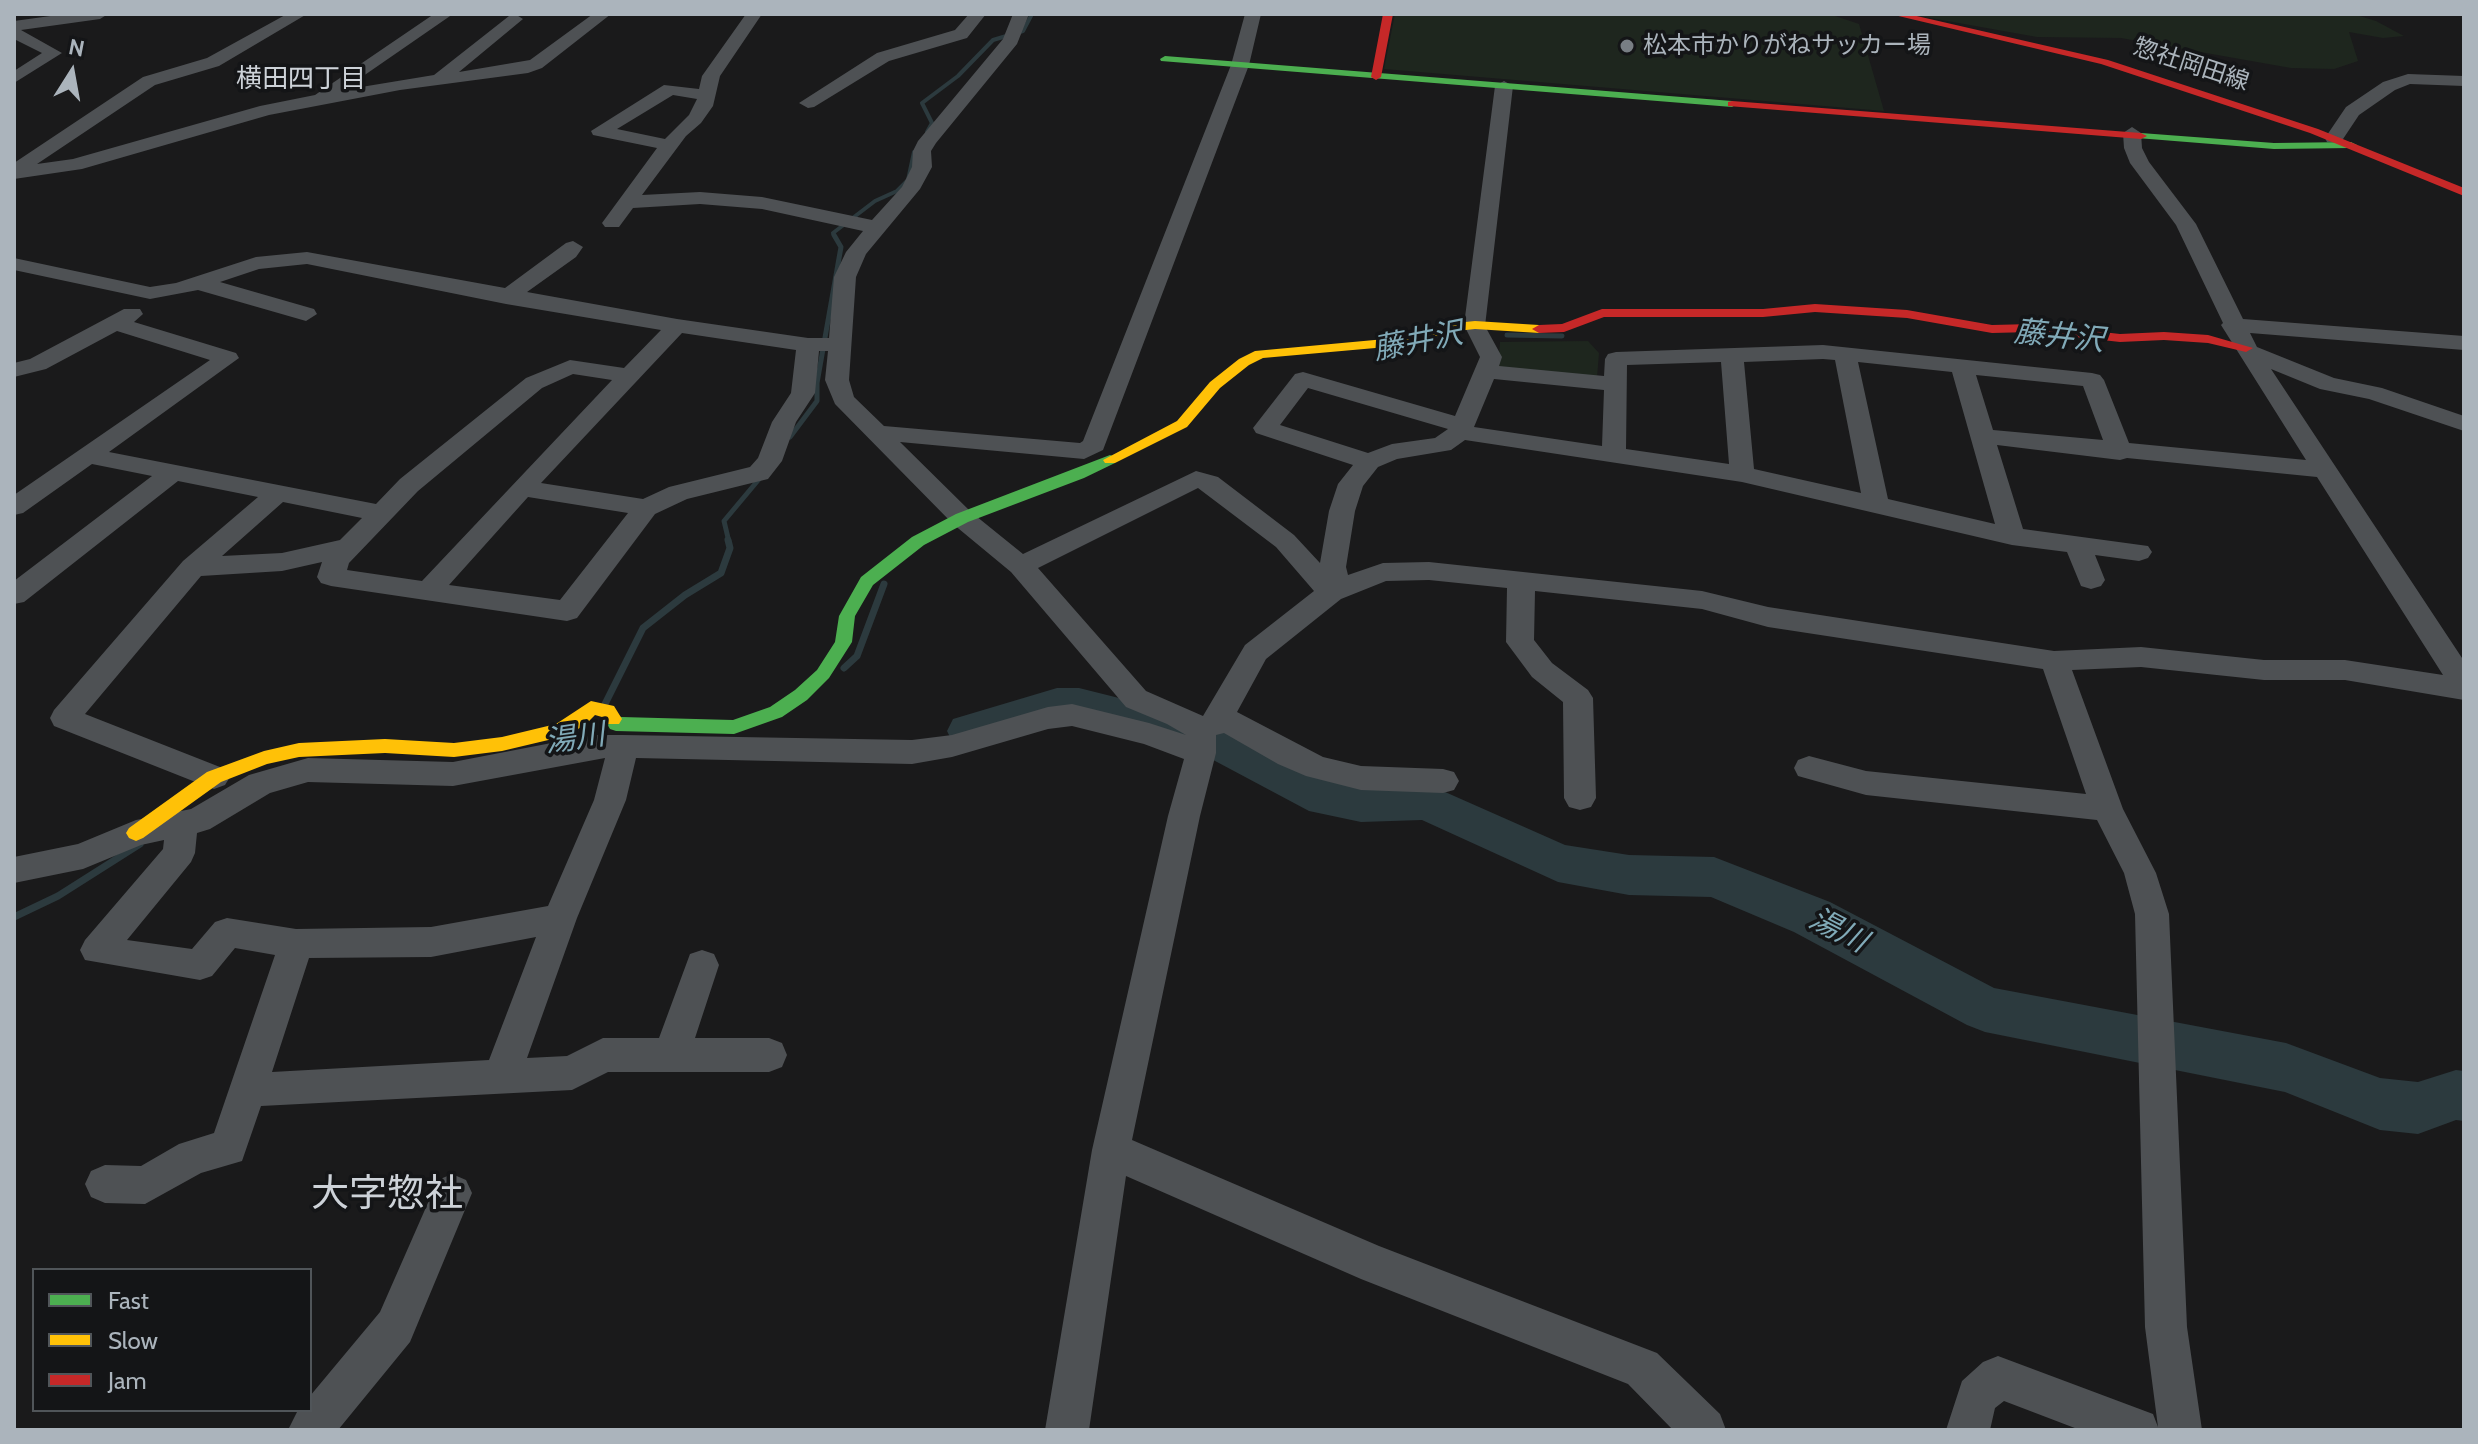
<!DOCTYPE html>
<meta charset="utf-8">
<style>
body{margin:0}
#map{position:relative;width:2478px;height:1444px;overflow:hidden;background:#1a1a1b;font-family:Cabin,sans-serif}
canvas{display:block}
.frame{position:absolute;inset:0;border:16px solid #abb4bc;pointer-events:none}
.legend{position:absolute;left:32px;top:1268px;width:280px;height:144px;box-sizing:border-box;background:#141517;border:2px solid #505559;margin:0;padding:10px 14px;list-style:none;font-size:24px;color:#abb4bc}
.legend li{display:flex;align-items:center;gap:16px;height:40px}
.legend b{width:40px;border:2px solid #505559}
.north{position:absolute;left:32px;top:32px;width:80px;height:80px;-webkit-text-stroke:6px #141517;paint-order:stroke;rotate:11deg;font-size:22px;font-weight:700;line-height:32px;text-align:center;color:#abb4bc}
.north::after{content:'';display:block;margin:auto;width:28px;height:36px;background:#abb4bc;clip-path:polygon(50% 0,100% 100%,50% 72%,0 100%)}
</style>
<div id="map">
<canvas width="2478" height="1444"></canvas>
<div class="frame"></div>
<ul class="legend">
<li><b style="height:10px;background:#4caf50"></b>Fast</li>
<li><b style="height:10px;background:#ffc107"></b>Slow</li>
<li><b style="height:10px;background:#c62828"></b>Jam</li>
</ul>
<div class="north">N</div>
</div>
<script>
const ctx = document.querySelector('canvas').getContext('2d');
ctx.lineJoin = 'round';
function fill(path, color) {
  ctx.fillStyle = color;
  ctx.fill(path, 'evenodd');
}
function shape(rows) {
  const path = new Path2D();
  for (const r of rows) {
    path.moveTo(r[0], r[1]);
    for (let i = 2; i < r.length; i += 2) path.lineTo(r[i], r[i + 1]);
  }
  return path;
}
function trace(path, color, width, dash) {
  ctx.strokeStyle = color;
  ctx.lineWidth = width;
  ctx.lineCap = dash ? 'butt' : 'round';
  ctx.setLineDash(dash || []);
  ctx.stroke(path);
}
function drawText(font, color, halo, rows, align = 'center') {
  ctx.font = font + ' Cabin,"Noto Sans JP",sans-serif';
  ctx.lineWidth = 7;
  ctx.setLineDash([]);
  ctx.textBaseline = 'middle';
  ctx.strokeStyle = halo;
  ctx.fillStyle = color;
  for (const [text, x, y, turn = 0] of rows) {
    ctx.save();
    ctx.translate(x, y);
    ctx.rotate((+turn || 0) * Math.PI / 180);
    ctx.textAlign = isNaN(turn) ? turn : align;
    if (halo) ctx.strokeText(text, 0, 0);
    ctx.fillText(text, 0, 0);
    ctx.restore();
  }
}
const green = shape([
 [1395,14,1829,14,1859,24,1884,111,1384,69],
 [1908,14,2353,14,2376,21,2404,36,2383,38,2349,32,2358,61,2334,69,2291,68,2121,38,2037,37],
 [1588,341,1599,353,1597,378,1498,367,1500,342]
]);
const streamFar2 = shape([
 [927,132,932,123,922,103,958,76,993,40,1023,31,1032,14],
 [835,237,833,233,875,201,897,191,908,180,914,152]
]);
const streamFar1 = shape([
 [1507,335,1562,336],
 [790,437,817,401,817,383,841,247,834,235],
 [729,542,724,521,760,478]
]);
const stream = shape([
 [844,668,857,656,884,584],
 [605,704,643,628,685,595,721,573,730,548,728,540],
 [14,917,58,896,140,844]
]);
const river = shape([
 [1057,688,1079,688,1187,715,1193,727,1187,739,1171,743,1079,720,1057,720,969,748,953,743,947,731,953,719,1057,688],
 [1218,725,1234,730,1334,781,1361,786,1427,784,1565,845,1629,855,1714,857,1830,902,1994,988,2286,1043,2380,1078,2418,1082,2456,1070,2464,1071,2464,1121,2456,1120,2418,1134,2380,1130,2285,1092,1985,1032,1967,1025,1794,932,1711,897,1629,895,1558,882,1422,820,1361,822,1309,811,1202,754,1196,742,1202,730,1218,725]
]);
const street = shape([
 [65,14,108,14,100,19,21,30,62,53,14,83,14,71,42,53,14,39,14,21,65,14],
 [287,14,307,14,219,66,155,85,37,164,73,159,260,106,315,95,434,14,453,14,343,90,434,75,509,16,515,14,523,19,459,72,530,60,593,14,611,14,542,68,528,73,400,90,269,115,82,169,14,179,14,163,143,77,207,58,287,14],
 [746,14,762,14,720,76,713,106,701,123,686,136,642,195,700,192,762,197,872,220,902,187,912,167,913,151,918,141,1003,39,1013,14,1029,14,1017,44,936,143,931,151,932,167,920,189,866,254,856,277,849,380,854,397,884,426,1080,443,1083,441,1231,65,1245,14,1261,14,1249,65,1103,450,1084,459,900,442,971,512,1023,554,1196,471,1218,477,1294,535,1320,563,1329,511,1338,484,1353,465,1256,433,1253,428,1295,374,1303,372,1455,416,1480,357,1464,325,1495,86,1504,81,1513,86,1485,326,1502,357,1499,366,1604,376,1605,359,1608,354,1616,352,1823,345,2092,373,2100,375,2104,380,2129,443,2306,460,2221,325,2223,323,2176,225,2130,163,2124,148,2123,133,2132,127,2141,133,2142,148,2149,162,2196,224,2243,319,2464,336,2464,350,2250,333,2257,347,2334,378,2382,388,2464,416,2464,431,2369,399,2320,389,2271,369,2464,661,2464,700,2345,680,2264,680,2141,667,2072,670,2123,809,2156,873,2169,914,2187,1327,2202,1430,2080,1430,2004,1401,1995,1408,1990,1430,1946,1430,1962,1381,1983,1362,1998,1356,2153,1414,2158,1427,2145,1327,2135,914,2124,873,2097,820,1866,795,1798,776,1794,768,1798,760,1809,756,1866,771,2086,794,2043,669,1768,627,1702,609,1535,591,1534,640,1552,663,1588,690,1593,698,1596,798,1591,807,1580,810,1569,807,1564,798,1563,702,1532,677,1506,642,1507,588,1429,580,1386,581,1341,599,1266,659,1237,712,1323,757,1361,766,1443,769,1454,772,1459,781,1454,790,1443,793,1361,790,1306,776,1278,764,1224,733,1216,735,1216,753,1200,816,1132,1140,1379,1246,1657,1353,1720,1414,1726,1430,1673,1430,1628,1384,1361,1279,1126,1176,1089,1430,1045,1430,1092,1150,1168,816,1184,759,1144,744,1072,726,1048,729,952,757,912,764,636,758,626,800,577,918,527,1058,567,1056,603,1038,659,1038,690,954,702,950,714,954,719,965,695,1038,769,1038,782,1043,787,1055,782,1067,769,1072,608,1072,572,1090,261,1106,242,1161,201,1173,145,1204,105,1203,91,1197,85,1184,91,1171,105,1165,141,1166,179,1144,214,1133,275,955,235,948,212,976,200,980,85,960,80,950,85,940,163,849,164,840,141,845,83,869,14,883,14,857,78,844,136,820,191,809,249,775,308,758,453,762,593,735,623,735,912,740,952,735,1048,707,1072,704,1149,723,1186,735,1167,724,1126,707,1011,572,953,524,835,404,825,380,828,351,819,351,815,393,796,422,782,461,768,479,687,499,655,514,577,618,567,621,331,586,321,583,317,577,322,562,282,571,201,576,85,714,225,769,230,777,225,785,214,789,203,785,54,726,50,718,54,710,183,561,258,497,178,481,24,602,14,604,14,581,152,476,92,464,23,513,14,515,14,495,210,360,117,331,46,369,14,377,14,363,30,359,124,309,140,309,143,314,134,322,236,353,239,358,109,452,376,504,400,479,526,378,570,360,624,368,661,330,506,304,307,264,259,269,220,282,314,309,317,314,306,321,198,290,150,299,14,270,14,258,150,287,176,283,256,257,307,252,505,288,566,243,573,241,583,247,576,257,527,292,677,319,808,338,829,338,834,277,846,252,863,231,762,209,700,204,633,208,619,227,605,227,602,223,657,148,593,135,591,131,664,85,699,89,702,76,746,14],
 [673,95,697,99,689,115,665,139,617,129,673,95],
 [682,333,796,350,791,393,772,422,758,458,750,467,669,487,643,499,541,483,682,333],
 [1823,359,1835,360,1861,493,1754,469,1744,362,1823,359],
 [1721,362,1729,464,1626,449,1627,365,1721,362],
 [1858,362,1952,372,1995,524,1888,499,1858,362],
 [573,374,612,380,422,581,347,570,349,563,418,491,542,388,573,374],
 [1976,375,2083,386,2103,440,1993,430,1976,375],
 [1494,379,1604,390,1602,446,1474,427,1494,379],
 [1308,388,1448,429,1435,438,1392,444,1368,453,1280,425,1308,388],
 [1465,440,1742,482,2012,545,2067,552,2081,586,2091,589,2101,586,2105,580,2095,555,2139,561,2148,558,2152,552,2148,546,2023,529,1997,445,2120,460,2127,458,2317,477,2443,675,2345,660,2264,660,2141,647,2054,651,1768,607,1702,591,1429,562,1383,563,1348,575,1346,567,1355,511,1363,486,1378,467,1397,459,1451,450,1465,440],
 [1198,488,1276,547,1314,591,1245,645,1203,716,1146,691,1038,568,1198,488],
 [528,497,628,513,560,600,449,585,528,497],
 [283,502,362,518,340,540,282,553,222,556,283,502],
 [605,758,594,800,548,906,431,927,296,929,227,918,215,922,192,949,127,940,191,862,195,853,197,833,210,829,270,793,308,782,453,786,605,758],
 [536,937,489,1060,272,1072,309,958,431,957,536,937],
 [969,14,986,14,967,38,889,61,814,107,808,108,799,103,877,53,955,30,969,14],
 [2408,74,2464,76,2464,86,2410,84,2395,90,2359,115,2341,142,2327,142,2325,138,2346,107,2383,82,2408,74],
 [452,1174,466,1180,472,1193,410,1342,338,1430,288,1430,298,1410,310,1410,310,1396,380,1312,438,1180,452,1174]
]);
const fast = shape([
 [1165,56,1732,101,1737,104,1732,107,1161,61,1160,59,1165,56],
 [2141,133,2274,143,2351,142,2357,145,2351,148,2274,149,2137,138,2135,136,2141,133],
 [1110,455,1115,457,1115,463,1084,478,968,522,924,545,873,585,855,616,852,642,829,678,807,700,782,717,734,734,616,731,610,729,604,719,613,712,621,717,733,720,770,707,795,690,817,670,835,642,839,616,861,577,912,537,956,514,1110,455]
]);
const slow = shape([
 [1475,321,1539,325,1546,329,1539,333,1475,329,1448,332,1409,345,1263,358,1249,365,1220,388,1187,427,1115,463,1105,463,1103,460,1177,421,1210,382,1239,359,1255,351,1407,337,1446,324,1475,321],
 [591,701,614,706,622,719,619,724,607,724,602,717,595,715,584,726,561,737,502,751,454,757,385,753,299,757,267,764,221,782,143,838,136,841,129,838,126,833,129,828,207,772,264,751,299,743,385,739,454,743,502,737,556,724,591,701]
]);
const jam = shape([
 [1383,14,1393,14,1381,77,1376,80,1371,77,1383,14],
 [1890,14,1908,14,2108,60,2318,129,2464,188,2464,196,2310,133,2101,64,1890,14],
 [1732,101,2141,133,2147,136,2141,139,1728,106,1728,102,1732,101],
 [1815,304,1907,310,1992,325,2032,324,2120,334,2164,332,2208,335,2253,348,2246,352,2208,343,2164,340,2120,342,2032,332,1992,333,1907,318,1815,312,1763,317,1604,317,1564,332,1539,333,1532,329,1539,325,1562,324,1602,309,1763,309,1815,304]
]);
const markers = [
 [1627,46,8,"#787e84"]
];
const farPoinames = [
 ["松本市かりがねサッカー場",1643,46]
];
const farStreetnames = [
 ["惣社岡田線",2191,65,18]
];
const farNeighbourhoodnames = [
 ["横田四丁目",301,79]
];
const waterNames = [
 ["藤井沢",2059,337,6],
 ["藤井沢",1418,342,-11],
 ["湯川",575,739,-8],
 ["湯川",1838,931,27]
];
const nearQuarternames = [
 ["大字惣社",387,1195]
];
fill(green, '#1e261e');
trace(streamFar2, '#2c3a3e', 4);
trace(streamFar1, '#2c3a3e', 5);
trace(stream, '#2c3a3e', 7);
fill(river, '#2c3a3e');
fill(street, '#4e5154');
fill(fast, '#4caf50');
fill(slow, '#ffc107');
fill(jam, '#c62828');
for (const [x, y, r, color] of markers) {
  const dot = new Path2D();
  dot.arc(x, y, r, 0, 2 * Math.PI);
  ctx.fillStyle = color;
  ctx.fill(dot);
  trace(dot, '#141517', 3);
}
drawText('24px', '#abb4bc', '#141517', farPoinames, 'left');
drawText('24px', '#abb4bc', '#141517', farStreetnames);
drawText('26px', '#cdd2d8', '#141517', farNeighbourhoodnames);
drawText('italic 30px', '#81aab8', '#141517', waterNames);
drawText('38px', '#cdd2d8', '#141517', nearQuarternames);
</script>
